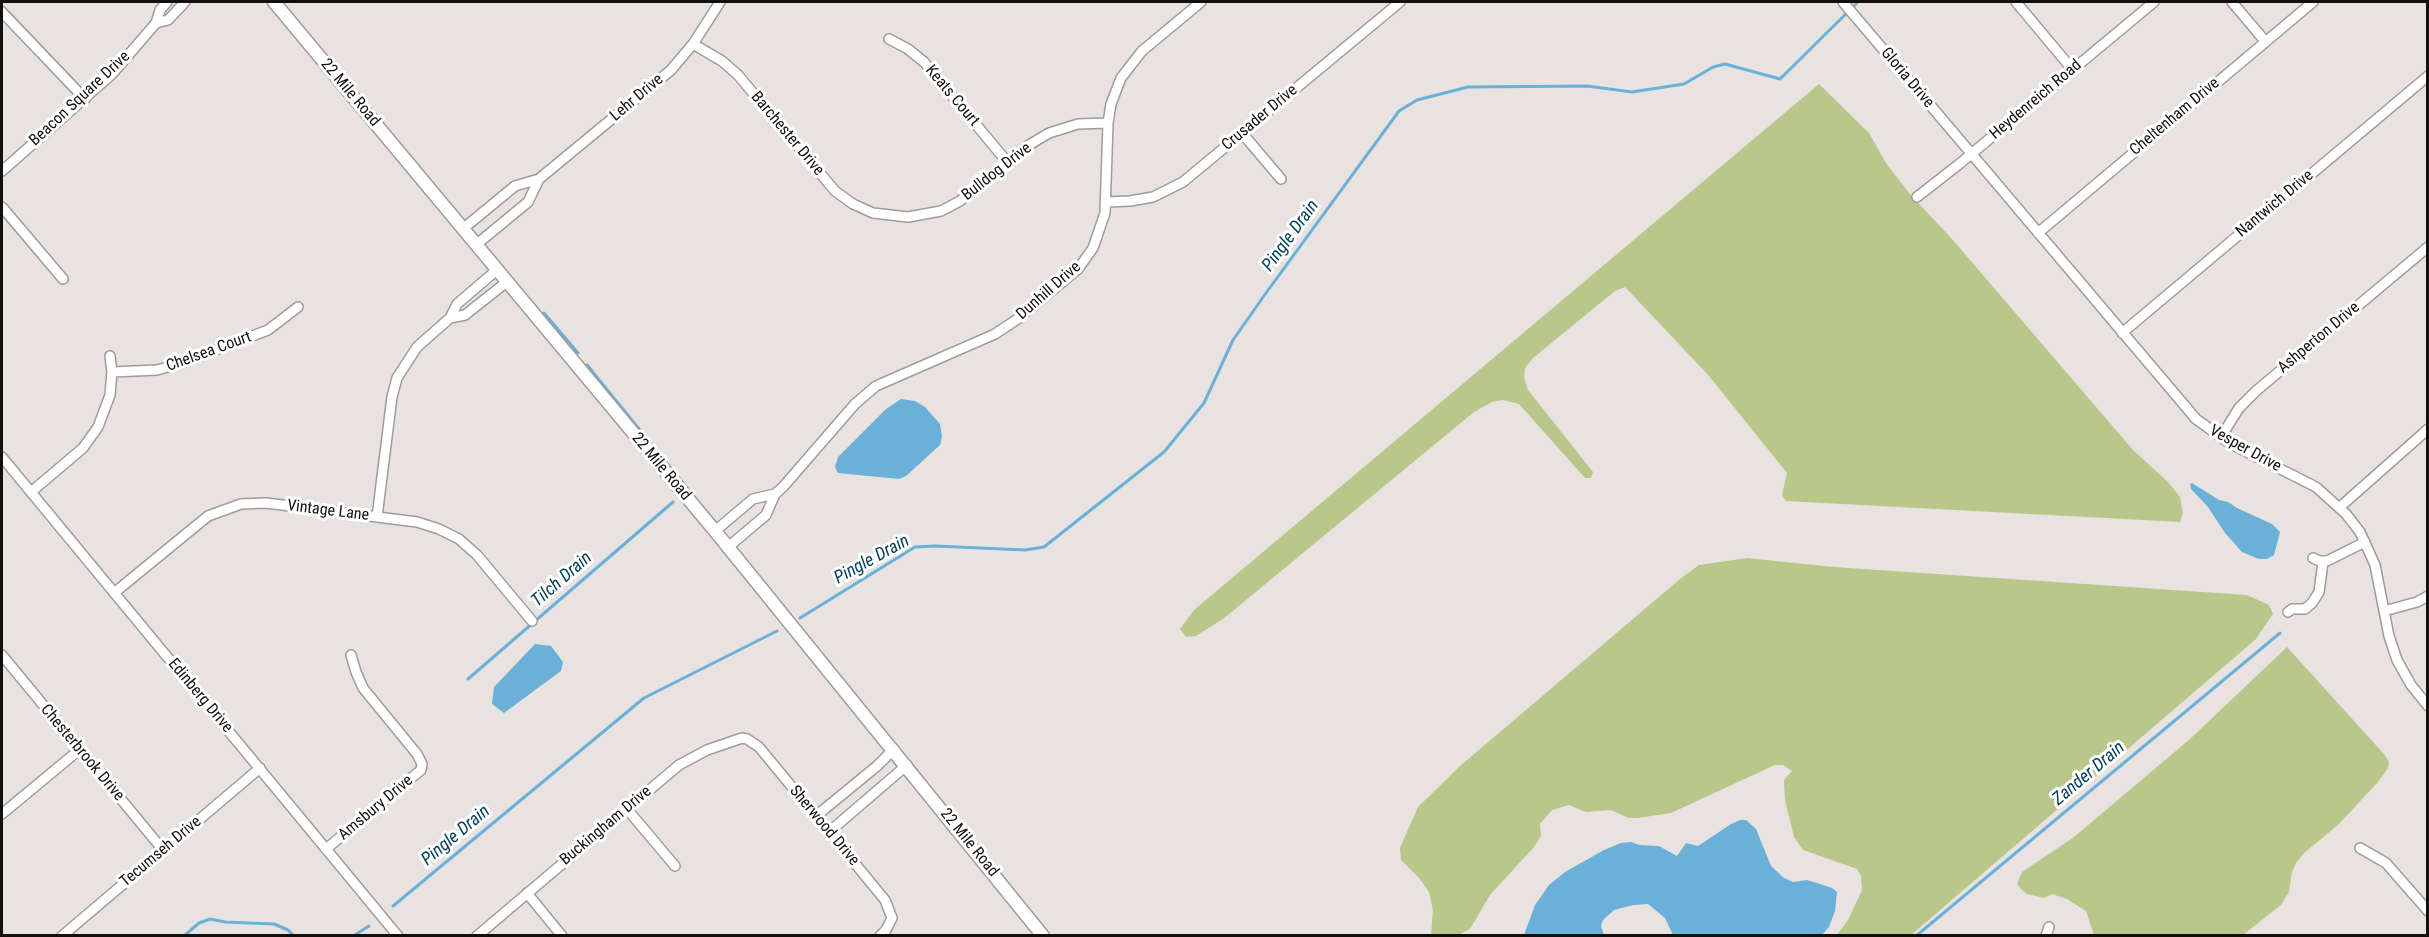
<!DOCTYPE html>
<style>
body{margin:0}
#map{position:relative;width:2429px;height:937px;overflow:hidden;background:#e8e3e0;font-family:"Roboto Condensed",sans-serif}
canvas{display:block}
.frame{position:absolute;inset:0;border:3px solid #12100f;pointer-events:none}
</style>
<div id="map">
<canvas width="2429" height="937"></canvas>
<div class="frame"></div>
</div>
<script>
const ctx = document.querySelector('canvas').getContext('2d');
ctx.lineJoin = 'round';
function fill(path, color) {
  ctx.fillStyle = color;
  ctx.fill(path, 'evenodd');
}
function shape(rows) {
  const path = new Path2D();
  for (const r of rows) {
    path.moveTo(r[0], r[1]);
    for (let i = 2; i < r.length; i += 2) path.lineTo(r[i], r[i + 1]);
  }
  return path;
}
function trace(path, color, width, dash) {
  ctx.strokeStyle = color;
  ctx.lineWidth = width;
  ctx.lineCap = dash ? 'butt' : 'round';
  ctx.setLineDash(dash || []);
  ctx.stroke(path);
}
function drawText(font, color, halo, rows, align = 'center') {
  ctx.font = font + ' "Roboto Condensed",sans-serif';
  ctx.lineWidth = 6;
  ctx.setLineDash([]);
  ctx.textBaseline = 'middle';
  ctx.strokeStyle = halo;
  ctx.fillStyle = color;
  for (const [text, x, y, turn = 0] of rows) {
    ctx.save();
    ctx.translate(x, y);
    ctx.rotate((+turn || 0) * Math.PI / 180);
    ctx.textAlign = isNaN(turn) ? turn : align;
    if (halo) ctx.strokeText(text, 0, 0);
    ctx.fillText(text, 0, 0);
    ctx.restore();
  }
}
const green = shape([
 [1819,84,1869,133,1886,163,1909,193,1952,239,2133,450,2168,482,2180,497,2183,513,2180,522,1786,501,1782,495,1787,473,1709,376,1625,287,1615,291,1533,358,1525,368,1524,377,1528,390,1593,472,1591,478,1585,478,1519,404,1503,400,1492,402,1474,412,1223,619,1196,636,1186,637,1180,629,1194,610],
 [1747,558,1834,567,2247,595,2269,605,2273,614,2256,639,1911,935,1837,935,1848,920,1862,890,1861,876,1857,869,1803,850,1794,837,1785,801,1784,780,1792,771,1783,765,1775,765,1671,813,1638,818,1629,818,1611,810,1586,812,1569,805,1552,810,1540,824,1541,836,1534,847,1490,895,1470,929,1458,935,1431,935,1433,910,1429,892,1420,879,1401,860,1400,848,1418,807,1460,766,1680,579,1699,565],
 [2287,647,2384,754,2389,762,2388,768,2378,782,2338,825,2304,853,2296,863,2292,872,2289,892,2281,905,2243,935,2094,935,2086,911,2067,899,2052,894,2044,898,2027,894,2022,890,2017,884,2022,872,2074,837,2190,739]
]);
const water = shape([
 [901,399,915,401,925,407,940,424,942,437,940,445,906,476,899,479,838,473,835,467,838,457,886,409],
 [2192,483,2219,500,2228,502,2237,508,2272,524,2280,532,2274,555,2267,559,2259,559,2242,552,2225,533,2208,507,2191,489,2190,484],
 [535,644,551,646,563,662,561,671,504,713,492,704,494,687],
 [1740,820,1746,820,1756,829,1771,866,1784,878,1793,882,1807,880,1817,883,1832,888,1837,892,1835,911,1829,927,1822,935,1673,935,1665,918,1648,904,1633,905,1614,910,1603,920,1601,926,1604,935,1524,935,1535,905,1549,885,1565,872,1604,850,1621,843,1631,842,1639,845,1659,846,1677,856,1686,843,1698,846,1731,824]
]);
const stream = shape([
 [544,313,578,353],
 [587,365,687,488],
 [800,618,915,547,935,546,1025,550,1044,547,1164,452,1204,403,1233,340,1266,293,1399,111,1417,100,1468,87,1587,86,1632,92,1684,84,1713,67,1725,64,1780,79,1858,2],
 [468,679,673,502],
 [393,906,644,698,777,631],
 [184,936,199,923,210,919,225,922,274,924,288,930,294,936],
 [353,936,369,926],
 [1916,936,2280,633]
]);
const street = shape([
 [1843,2,2196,419,2231,444,2316,487,2346,514,2360,532,2375,565,2389,636,2397,660,2411,685,2428,706],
 [2016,2,2072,69],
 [2232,2,2265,41],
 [2,12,85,99],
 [156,23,168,20,185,2],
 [889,39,908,49,924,62,1008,163],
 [693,44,722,61,738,75,835,191,853,204,873,213,908,217,941,211,960,201,1029,145,1049,133,1078,124,1108,123],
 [1242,133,1281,179],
 [2,171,112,74,156,23,160,10,167,2],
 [1917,197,1958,165,2154,2],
 [1107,202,1130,201,1153,197,1183,182,1400,2],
 [2,207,63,279],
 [464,228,515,186,539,179,671,70,693,44,720,2],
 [2038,233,2313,2],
 [477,244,528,202,539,179],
 [450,318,465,315,508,281],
 [2122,333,2428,76],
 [112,372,157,370,182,363,268,330,298,307],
 [2221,437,2239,408,2256,391,2428,247],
 [2,457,398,936],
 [31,492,83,448,98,427,110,395,112,372,110,356],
 [2340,507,2428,429],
 [377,517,392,397,397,378,417,347,450,318,457,304,498,269],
 [715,531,753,499,775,494,783,487,855,404,876,386,995,334,1019,318,1078,269,1093,248,1105,213,1108,123,1111,104,1121,78,1142,51,1201,2],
 [727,548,766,515,775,494],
 [2313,558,2320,561,2327,561,2365,542],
 [114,593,208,516,241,504,266,503,417,522,439,529,459,539,477,555,532,621],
 [2384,611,2417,602,2428,596],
 [2288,612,2292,609,2305,609,2312,603,2319,592,2323,562],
 [2,655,163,850],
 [627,809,675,866],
 [2,814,79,750],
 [816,816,877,766,894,749],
 [829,832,907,765],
 [2360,848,2386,863,2428,911],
 [326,849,421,770,422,764,417,754,363,688,356,672,351,655],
 [527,893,562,936],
 [62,936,260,768],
 [477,936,679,765,707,750,742,738,747,739,759,747,885,900,892,918,886,930,880,936],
 [2046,936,2049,927]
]);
const secondary = shape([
 [274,2,715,531,1043,936]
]);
const streetNames = [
 ["Gloria Drive",1907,78,50],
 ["22 Mile Road",350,93,50],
 ["Keats Court",952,96,50],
 ["Lehr Drive",637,98,-40],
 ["Beacon Square Drive",80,99,-43],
 ["Heydenreich Road",2036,100,-40],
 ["Cheltenham Drive",2175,117,-40],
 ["Crusader Drive",1260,118,-40],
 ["Barchester Drive",787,134,50],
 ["Bulldog Drive",997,172,-38],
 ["Nantwich Drive",2275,204,-40],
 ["Dunhill Drive",1049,291,-41],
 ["Ashperton Drive",2319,338,-40],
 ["Chelsea Court",209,352,-20],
 ["Vesper Drive",2245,449,29],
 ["22 Mile Road",661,467,50],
 ["Vintage Lane",328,511,7],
 ["Edinberg Drive",200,696,50],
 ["Chesterbrook Drive",82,753,50],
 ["Amsbury Drive",376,808,-40],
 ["Buckingham Drive",606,826,-40],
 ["Sherwood Drive",824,826,50],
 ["22 Mile Road",969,843,51],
 ["Tecumseh Drive",161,852,-40]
];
const waterNames = [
 ["Pingle Drain",1291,236,-54],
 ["Pingle Drain",872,560,-29],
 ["Tilch Drain",562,580,-41],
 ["Zander Drain",2089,774,-40],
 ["Pingle Drain",456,836,-40]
];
fill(green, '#bac78b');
fill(water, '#6bb0d8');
trace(stream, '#6bb0d8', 3);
trace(street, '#a09c99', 12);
trace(secondary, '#a09c99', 15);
trace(street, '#fff', 9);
trace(secondary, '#fff', 12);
drawText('16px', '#12100f', '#fff', streetNames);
drawText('italic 18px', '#05415c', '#fff', waterNames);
</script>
